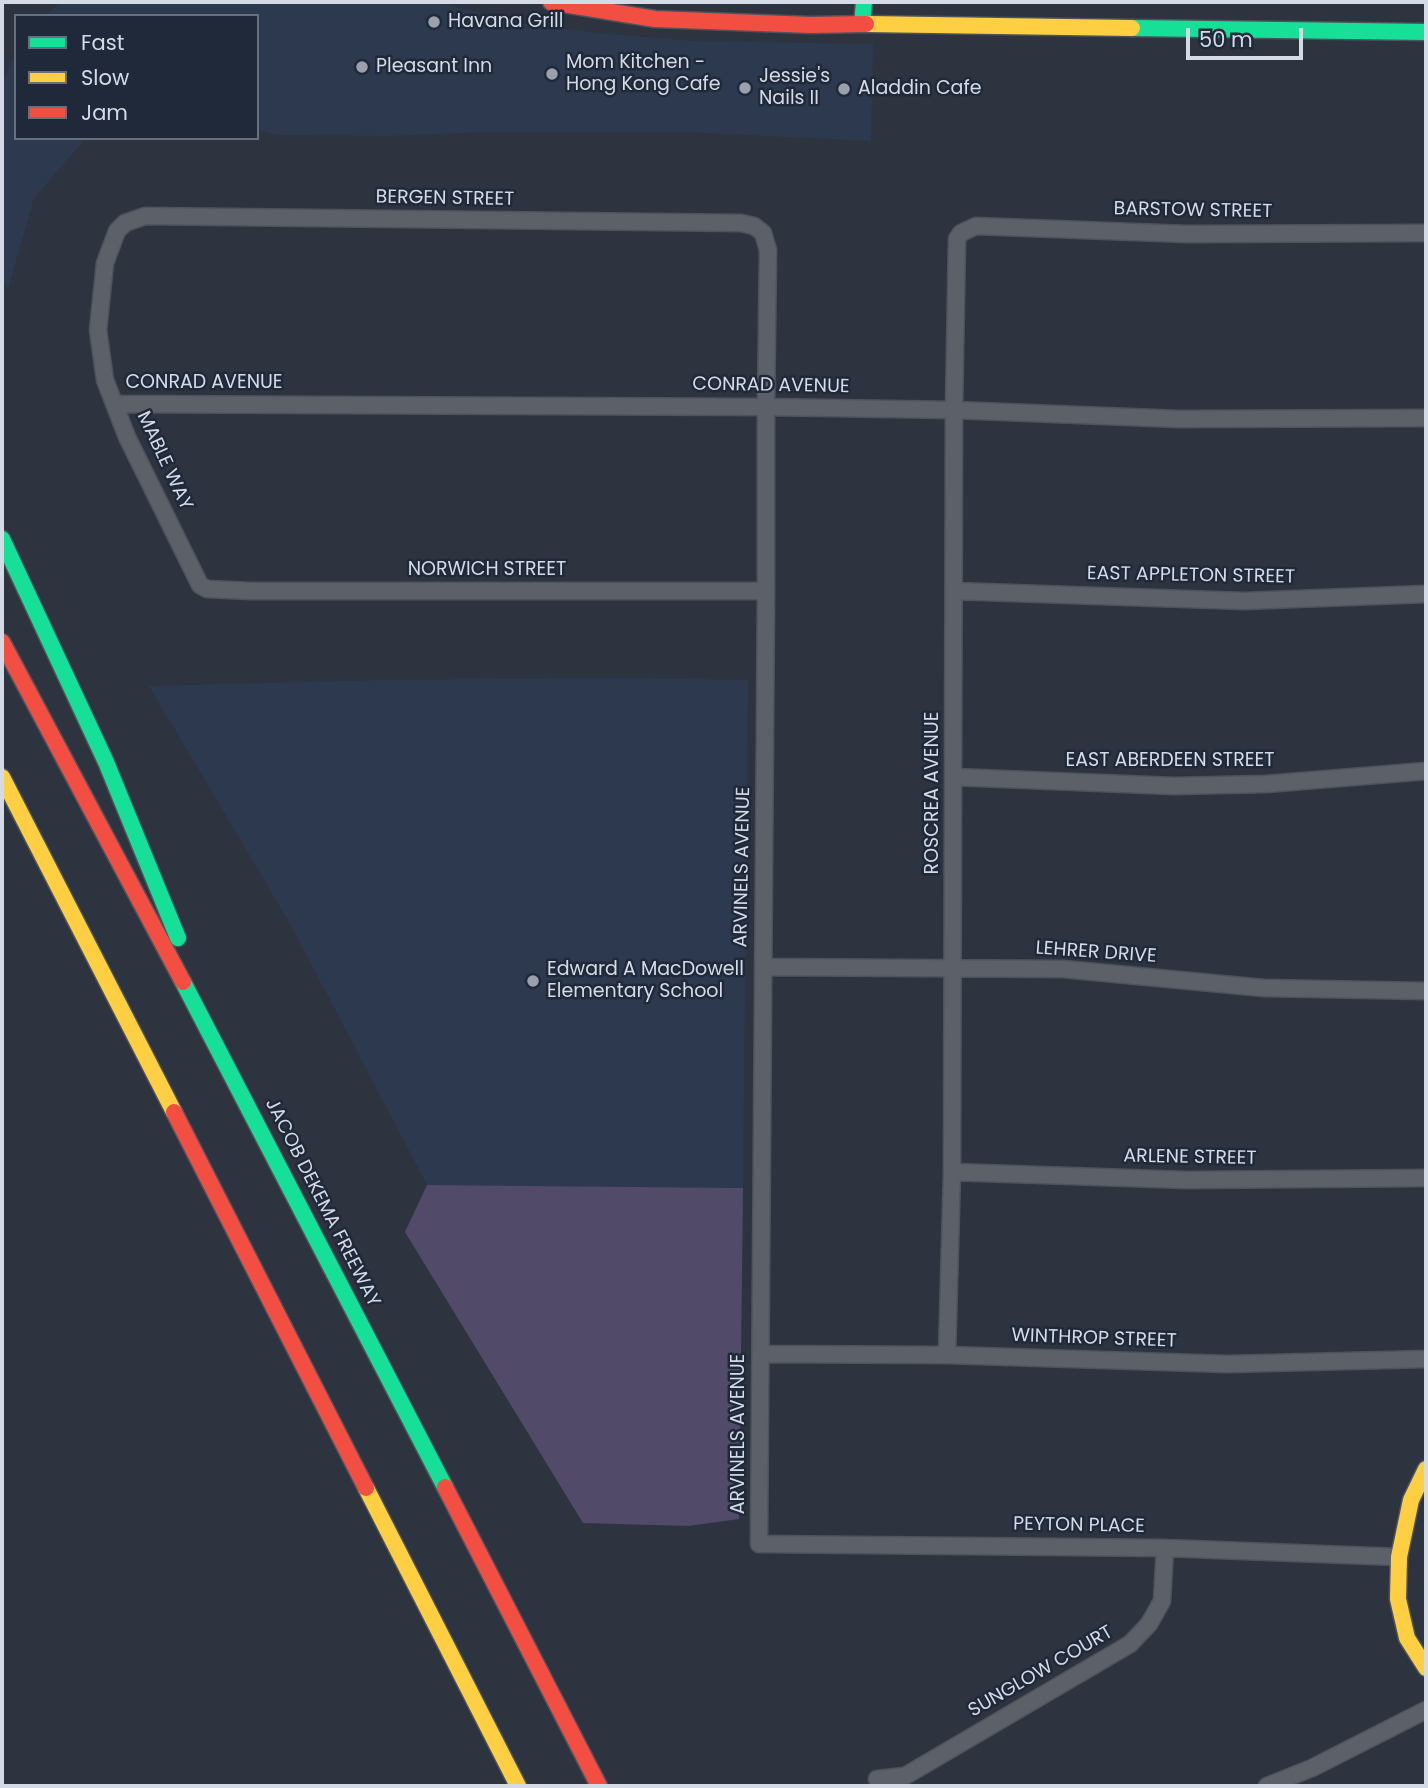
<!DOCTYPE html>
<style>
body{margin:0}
#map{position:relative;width:1428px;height:1788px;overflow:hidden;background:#2e343f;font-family:Poppins,sans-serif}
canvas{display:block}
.frame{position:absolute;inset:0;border:4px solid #d4dbe7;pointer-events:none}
.legend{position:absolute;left:14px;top:14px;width:245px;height:126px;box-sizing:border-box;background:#1f293a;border:2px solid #67707f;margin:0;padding:9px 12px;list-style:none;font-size:21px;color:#d4dbe7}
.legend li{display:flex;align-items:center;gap:14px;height:35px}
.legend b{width:35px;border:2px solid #67707f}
.scale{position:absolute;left:1186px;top:28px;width:117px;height:32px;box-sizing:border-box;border:4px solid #d4dbe7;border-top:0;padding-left:9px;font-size:21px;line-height:24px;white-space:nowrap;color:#d4dbe7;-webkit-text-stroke:5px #1f293a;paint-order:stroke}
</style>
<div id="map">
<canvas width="1428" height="1788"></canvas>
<div class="frame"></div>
<ul class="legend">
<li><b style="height:9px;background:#16e098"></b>Fast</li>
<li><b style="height:9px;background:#ffcf43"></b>Slow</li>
<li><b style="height:9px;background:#f24e42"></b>Jam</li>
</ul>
<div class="scale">50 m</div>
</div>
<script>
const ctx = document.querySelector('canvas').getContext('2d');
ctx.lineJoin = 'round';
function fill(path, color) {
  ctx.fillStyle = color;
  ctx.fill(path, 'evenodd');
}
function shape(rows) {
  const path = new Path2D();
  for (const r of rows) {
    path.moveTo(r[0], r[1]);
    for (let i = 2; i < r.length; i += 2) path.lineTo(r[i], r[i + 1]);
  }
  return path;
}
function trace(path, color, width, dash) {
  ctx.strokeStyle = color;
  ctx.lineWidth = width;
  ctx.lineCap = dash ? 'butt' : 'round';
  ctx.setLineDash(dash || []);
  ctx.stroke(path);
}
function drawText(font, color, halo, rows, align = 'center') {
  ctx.font = font + ' Poppins,sans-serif';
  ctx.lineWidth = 5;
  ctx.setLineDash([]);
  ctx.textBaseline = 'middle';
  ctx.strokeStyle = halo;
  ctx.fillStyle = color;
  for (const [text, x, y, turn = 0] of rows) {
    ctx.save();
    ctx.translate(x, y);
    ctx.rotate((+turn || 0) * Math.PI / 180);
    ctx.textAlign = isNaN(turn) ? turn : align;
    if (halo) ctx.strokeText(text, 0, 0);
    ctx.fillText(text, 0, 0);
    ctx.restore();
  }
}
const built = shape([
 [61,2,436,2,531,25,610,34,693,41,873,44,871,141,684,132,491,132,389,136,276,135,257,130,257,16,45,16],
 [16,52,16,138,86,138,34,198,8,289,2,280,2,84],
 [614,678,748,680,743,1188,427,1185,289,922,149,686,380,680]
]);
const green = shape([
 [427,1185,743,1188,739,1519,688,1526,583,1523,405,1232]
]);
const street = shape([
 [115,404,766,407,954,410,1179,419,1426,418],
 [766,591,251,591,207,589,200,585,127,437,105,380,98,330,105,263,117,231,125,223,145,216,741,223,754,226,763,233,768,250,766,407,766,591,759,1544,1165,1548,1399,1557],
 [954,591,1244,601,1426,594],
 [954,777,1174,786,1266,784,1426,771],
 [763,967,1063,969,1264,988,1426,991],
 [952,1172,1187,1180,1426,1178],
 [761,1354,947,1355,1228,1364,1426,1359],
 [947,1355,952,1172,954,410,957,239,961,233,976,226,1187,234,1426,233],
 [877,1779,905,1776,1130,1644,1149,1624,1162,1601,1165,1548],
 [1267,1786,1312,1768,1426,1710]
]);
const fast = shape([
 [862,24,864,2],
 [1132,28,1426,32],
 [2,539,106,762,178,938],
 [183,982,445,1487]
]);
const slow = shape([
 [866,24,1132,28],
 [2,777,174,1112],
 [1426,1469,1411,1500,1399,1557,1398,1599,1407,1638,1426,1668],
 [366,1488,518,1786]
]);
const jam = shape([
 [551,2,655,19,811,25,866,24],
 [2,642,183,982],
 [174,1112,366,1488],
 [445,1487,599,1786]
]);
const markers = [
 [434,22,7,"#9aa1ac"],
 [362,67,7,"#9aa1ac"],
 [552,74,7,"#9aa1ac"],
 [745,88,7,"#9aa1ac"],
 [844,89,7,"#9aa1ac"],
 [533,981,7,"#9aa1ac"]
];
const poiNames = [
 ["Havana Grill",448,22],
 ["Mom Kitchen -",566,63],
 ["Hong Kong Cafe",566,85],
 ["Pleasant Inn",376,67],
 ["Jessie's",759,77],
 ["Nails II",759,99],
 ["Aladdin Cafe",858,89],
 ["Edward A MacDowell",547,970],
 ["Elementary School",547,992]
];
const streetNames = [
 ["BERGEN STREET",445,199,1],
 ["BARSTOW STREET",1193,211,1],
 ["CONRAD AVENUE",204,383],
 ["CONRAD AVENUE",771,386,1],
 ["MABLE WAY",164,461,65],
 ["NORWICH STREET",487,570],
 ["EAST APPLETON STREET",1191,576,1],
 ["EAST ABERDEEN STREET",1170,761],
 ["ROSCREA AVENUE",933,793,-90],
 ["ARVINELS AVENUE",743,867,-89],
 ["LEHRER DRIVE",1096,953,4],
 ["ARLENE STREET",1190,1158,1],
 ["JACOB DEKEMA FREEWAY",322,1203,63],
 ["WINTHROP STREET",1094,1339,2],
 ["ARVINELS AVENUE",739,1434,-90],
 ["PEYTON PLACE",1079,1526,1],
 ["SUNGLOW COURT",1041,1672,-30]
];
fill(built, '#2c394f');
fill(green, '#524a69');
trace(street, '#4d525c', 19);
trace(fast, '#4d525c', 19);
trace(slow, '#4d525c', 19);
trace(jam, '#4d525c', 19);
trace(street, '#5c6169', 16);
trace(fast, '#16e098', 16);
trace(slow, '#ffcf43', 16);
trace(jam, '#f24e42', 16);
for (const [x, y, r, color] of markers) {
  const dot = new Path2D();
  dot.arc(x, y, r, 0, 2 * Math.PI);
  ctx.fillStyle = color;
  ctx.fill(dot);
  trace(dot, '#1f293a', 2.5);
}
drawText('19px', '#d4dbe7', '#1f293a', poiNames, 'left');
drawText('19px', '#d4dbe7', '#1f293a', streetNames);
</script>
